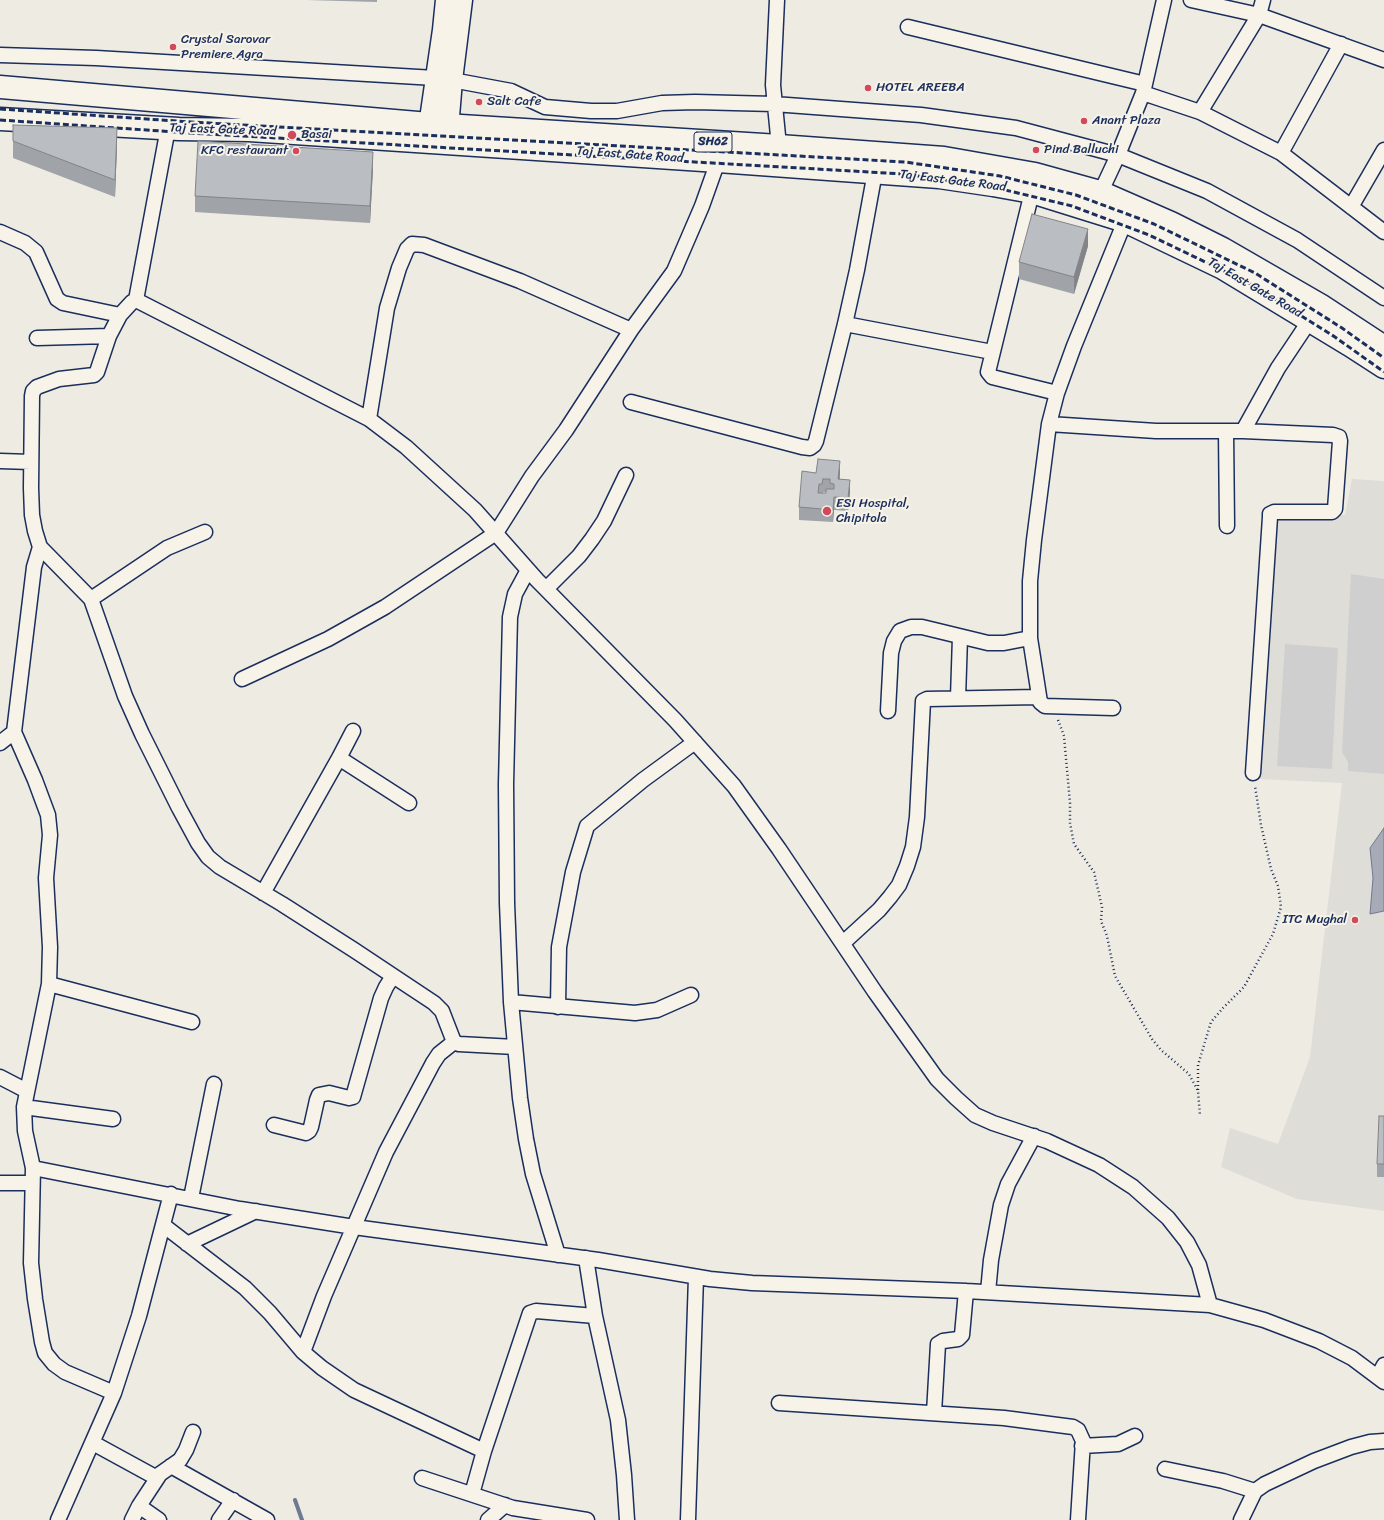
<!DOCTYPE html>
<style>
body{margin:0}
canvas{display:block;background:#eeebe2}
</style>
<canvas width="1384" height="1520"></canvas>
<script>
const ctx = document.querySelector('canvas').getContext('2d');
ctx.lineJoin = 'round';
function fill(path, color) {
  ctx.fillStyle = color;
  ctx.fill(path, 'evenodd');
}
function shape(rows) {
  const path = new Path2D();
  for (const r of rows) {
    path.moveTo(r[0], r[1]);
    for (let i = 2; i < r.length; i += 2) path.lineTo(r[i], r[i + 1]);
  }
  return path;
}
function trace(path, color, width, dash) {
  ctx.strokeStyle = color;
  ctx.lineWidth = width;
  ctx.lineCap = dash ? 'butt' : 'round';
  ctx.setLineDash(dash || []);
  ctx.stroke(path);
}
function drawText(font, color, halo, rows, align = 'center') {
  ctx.font = font + ' Sriracha,sans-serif';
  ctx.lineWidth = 4;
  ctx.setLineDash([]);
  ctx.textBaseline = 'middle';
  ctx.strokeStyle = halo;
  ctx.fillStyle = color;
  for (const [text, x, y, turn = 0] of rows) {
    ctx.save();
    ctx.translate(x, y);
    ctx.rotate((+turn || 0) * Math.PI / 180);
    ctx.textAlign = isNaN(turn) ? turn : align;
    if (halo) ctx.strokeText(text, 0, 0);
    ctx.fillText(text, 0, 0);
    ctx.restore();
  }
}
const built = shape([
 [1352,479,1384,481,1384,1211,1297,1199,1221,1167,1230,1128,1278,1144,1310,1057,1342,783,1259,779,1276,518,1345,515]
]);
const green = shape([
 [1351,574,1384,579,1384,774,1348,771,1348,762,1342,752],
 [1285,644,1338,648,1332,769,1277,766]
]);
const water = shape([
 [1384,828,1384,911,1370,914,1373,878,1370,848,1384,828]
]);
const stream = shape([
 [295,1500,302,1520]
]);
const path = shape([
 [1058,720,1064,736,1070,803,1070,823,1074,844,1094,872,1102,907,1101,921,1107,936,1115,976,1152,1039,1161,1050,1189,1074,1198,1091,1200,1116],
 [1198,1090,1198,1065,1211,1022,1223,1008,1244,987,1273,934,1281,907,1278,886,1271,869,1261,825,1255,786]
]);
const street = shape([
 [777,0,773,85,779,146],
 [1191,0,1259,15,1384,60],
 [908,27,1145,84],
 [0,55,96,58,435,78,452,80,511,91,545,107,591,111,617,111,662,103,695,102,774,104,921,115,1016,128,1118,155,1207,191,1297,240,1384,298],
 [1143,93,1200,112,1281,153,1384,232],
 [1200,112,1259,15,1263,0],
 [168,128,136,300,132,302,120,315,109,336,97,372,94,375,59,379,37,387,33,391,32,396,31,488,32,515,35,531,40,547,91,599,125,696,142,734,179,808,198,843,208,857,220,867,282,904,354,950,434,1003,442,1011,454,1042,459,1044,515,1047],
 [1281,153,1341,44],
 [1032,192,988,372,992,377,1057,393],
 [1097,200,1118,155,1143,93,1164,0],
 [1351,207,1384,150],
 [0,232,25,243,36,252,57,299,63,303,120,315],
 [136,300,369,419,406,447,475,510,537,580,675,720,734,786,779,849,875,992,937,1079,956,1098,975,1115,993,1123,1047,1141,1099,1165,1133,1187,1168,1218,1187,1242,1199,1265,1210,1305],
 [845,324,992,352],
 [37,338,109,336],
 [631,402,802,447,810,448,814,445,816,441,845,324,857,270,875,172],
 [369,419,387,308,399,268,407,249,412,244,424,245,520,281,631,330],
 [1049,424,1156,431,1243,431,1333,435,1339,437,1340,441,1335,509,1332,512,1274,512,1270,514,1270,517,1253,773],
 [1226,431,1227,526],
 [1243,431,1278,368,1310,320],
 [0,461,31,462],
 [40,547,34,567,14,732,35,780,48,815,50,835,46,878,50,947,49,984,24,1107,25,1131,33,1168,31,1263,35,1299,42,1342,45,1353,54,1364,65,1372,114,1393],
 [528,570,515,594,510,617,506,784,507,903,511,1002,520,1098,526,1139,533,1174,558,1255],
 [546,589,579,556,592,539,604,521,626,475],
 [91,599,167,548,205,532],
 [242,679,328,639,385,607,496,533,532,476,566,430,631,330,674,271,702,206,718,161],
 [958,698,960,637],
 [1113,708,1045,706,1040,702,1030,638,1030,581,1034,540,1049,424,1057,393,1074,346,1125,221],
 [888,711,891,653,894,641,900,631,911,627,922,627,988,643,1004,643,1030,638],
 [0,743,14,732],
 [339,758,409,803],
 [263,893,339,758,353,731],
 [843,943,879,910,890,897,899,885,907,866,913,847,917,817,923,701,927,699,1038,697],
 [49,984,192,1022],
 [511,1002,635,1013,657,1010,691,995],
 [558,1007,559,947,573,872,587,826,643,780,695,742],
 [454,1042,439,1054,433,1063,386,1152,324,1296,303,1352,322,1368,354,1390,484,1451],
 [0,1077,27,1091],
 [24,1107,113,1119],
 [274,1125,306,1133,309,1131,311,1127,317,1100,319,1095,329,1093,349,1098,353,1097,381,998,386,987,393,976],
 [33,1168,240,1209,354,1227,598,1260,710,1279,752,1283,966,1291,1210,1305,1264,1320,1319,1341,1352,1358,1384,1382],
 [0,1183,32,1183],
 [191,1198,214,1084],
 [163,1225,245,1288,270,1313,303,1352],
 [187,1244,256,1211],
 [586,1258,595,1316,618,1420,624,1475,627,1520],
 [988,1292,991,1260,1001,1205,1008,1184,1034,1136],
 [1378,1376,1384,1365],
 [779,1403,1004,1418,1073,1427,1078,1430,1083,1441,1078,1520],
 [934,1413,938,1344,943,1341,958,1339,962,1335,966,1291],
 [93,1443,157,1478],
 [1082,1446,1118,1444,1135,1436],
 [171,1466,267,1520],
 [1165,1469,1223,1481,1255,1491],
 [422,1478,513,1508,587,1520],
 [472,1494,484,1451,530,1313,536,1311,595,1316],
 [139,1506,159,1520],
 [58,1520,114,1393,139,1316,171,1194],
 [132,1520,139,1506,160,1474,180,1460,186,1450,193,1432],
 [219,1520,233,1500],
 [488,1520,505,1505],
 [688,1520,696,1277],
 [1241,1520,1255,1491,1265,1484,1314,1461,1351,1447,1370,1442,1384,1441]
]);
const secondary = shape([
 [427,140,443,30,446,0],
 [447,141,452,80,462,0]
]);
const primary = shape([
 [0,87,429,124,779,146,944,158,1035,174,1100,192,1171,223,1223,249,1320,305,1384,347],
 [0,119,179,129,249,130,718,161,939,177,993,185,1032,192,1125,221,1223,268,1350,345,1384,367]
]);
const rail = shape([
 [0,109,191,122,905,162,1000,176,1076,195,1154,224,1255,273,1342,328,1384,358],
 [0,120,190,133,904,174,997,188,1072,206,1149,235,1249,283,1335,337,1384,372]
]);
const wall = shape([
 [306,0,377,0,377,2],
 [13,141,117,145,115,197,13,158],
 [373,169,370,223,195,212,195,196],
 [1088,246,1074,294,1019,279,1019,262],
 [816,473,840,473,840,479,850,492,848,511,834,510,833,522,799,520,799,507],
 [823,492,826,492,826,493,823,493],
 [1384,1116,1384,1177,1377,1177,1377,1164]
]);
const shadedWall = shape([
 [117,128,117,145,115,197,115,180],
 [373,152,373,169,370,223,370,206],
 [1088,229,1088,246,1074,294,1074,277],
 [840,461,840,473,838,491,838,479],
 [850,480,850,492,848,511,848,498],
 [834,497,834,510,833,522,833,510]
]);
const building = shape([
 [13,125,117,128,115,180,13,141,13,125],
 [198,141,373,152,370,206,195,196,198,141],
 [1032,214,1088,229,1074,277,1019,262,1032,214],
 [818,459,840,461,838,479,850,480,848,498,834,497,833,510,799,507,802,471,816,473,818,459],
 [823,479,830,479,830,483,834,484,834,489,826,489,826,493,818,493,819,484,822,484,823,479],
 [1379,1116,1384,1116,1384,1164,1377,1164,1379,1116]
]);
const markers = [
 [173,47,4,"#d1495b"],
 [868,88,4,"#d1495b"],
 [479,102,4,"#d1495b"],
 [1084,121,4,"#d1495b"],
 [292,135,5,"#d1495b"],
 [1036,150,4,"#d1495b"],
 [296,151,4,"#d1495b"],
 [827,511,5,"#d1495b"],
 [1355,920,4,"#d1495b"]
];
const shields = [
 [713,142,38]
];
const shieldNames = [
 ["SH62",713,142]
];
const poiNames = [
 ["Crystal Sarovar",181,40],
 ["Premiere Agra",181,55],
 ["HOTEL AREEBA",876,88],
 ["Salt Cafe",487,102],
 ["Anant Plaza",1092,121],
 ["Basai",301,135],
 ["Pind Balluchi",1044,150],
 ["KFC restaurant",288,151,"right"],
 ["ESI Hospital,",836,504],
 ["Chipitola",836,519],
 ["ITC Mughal",1347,920,"right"]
];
const streetNames = [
 ["Taj East Gate Road",223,130,2],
 ["Taj East Gate Road",630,155,4],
 ["Taj East Gate Road",953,181,7],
 ["Taj East Gate Road",1255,288,30]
];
fill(built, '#deddd8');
fill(green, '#cfcfcf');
fill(water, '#a6abb5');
trace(water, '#6e7992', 1);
trace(stream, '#6e7992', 4);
trace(street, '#1b2f5e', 17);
trace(secondary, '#1b2f5e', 23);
trace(primary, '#1b2f5e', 25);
trace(path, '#1b2f5e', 2.5, [1, 3]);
trace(street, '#f7f3e8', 14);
trace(secondary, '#f7f3e8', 20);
trace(primary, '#f7f3e8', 22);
trace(rail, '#1b2f5e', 3, [6, 3]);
fill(wall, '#a0a3a7');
fill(shadedWall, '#828488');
fill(building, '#babdc2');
trace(building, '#828488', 1);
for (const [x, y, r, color] of markers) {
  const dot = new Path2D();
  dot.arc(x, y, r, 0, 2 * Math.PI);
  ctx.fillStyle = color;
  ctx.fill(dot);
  trace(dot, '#f7f3e8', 1.5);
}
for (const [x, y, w] of shields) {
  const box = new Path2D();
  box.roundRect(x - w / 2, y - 10, w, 20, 3);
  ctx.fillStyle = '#f7f3e8';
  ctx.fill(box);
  trace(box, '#1b2f5e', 1);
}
drawText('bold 12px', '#1b2f5e', null, shieldNames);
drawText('13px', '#1b2f5e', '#f7f3e8', poiNames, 'left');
drawText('13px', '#1b2f5e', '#f7f3e8', streetNames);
</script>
